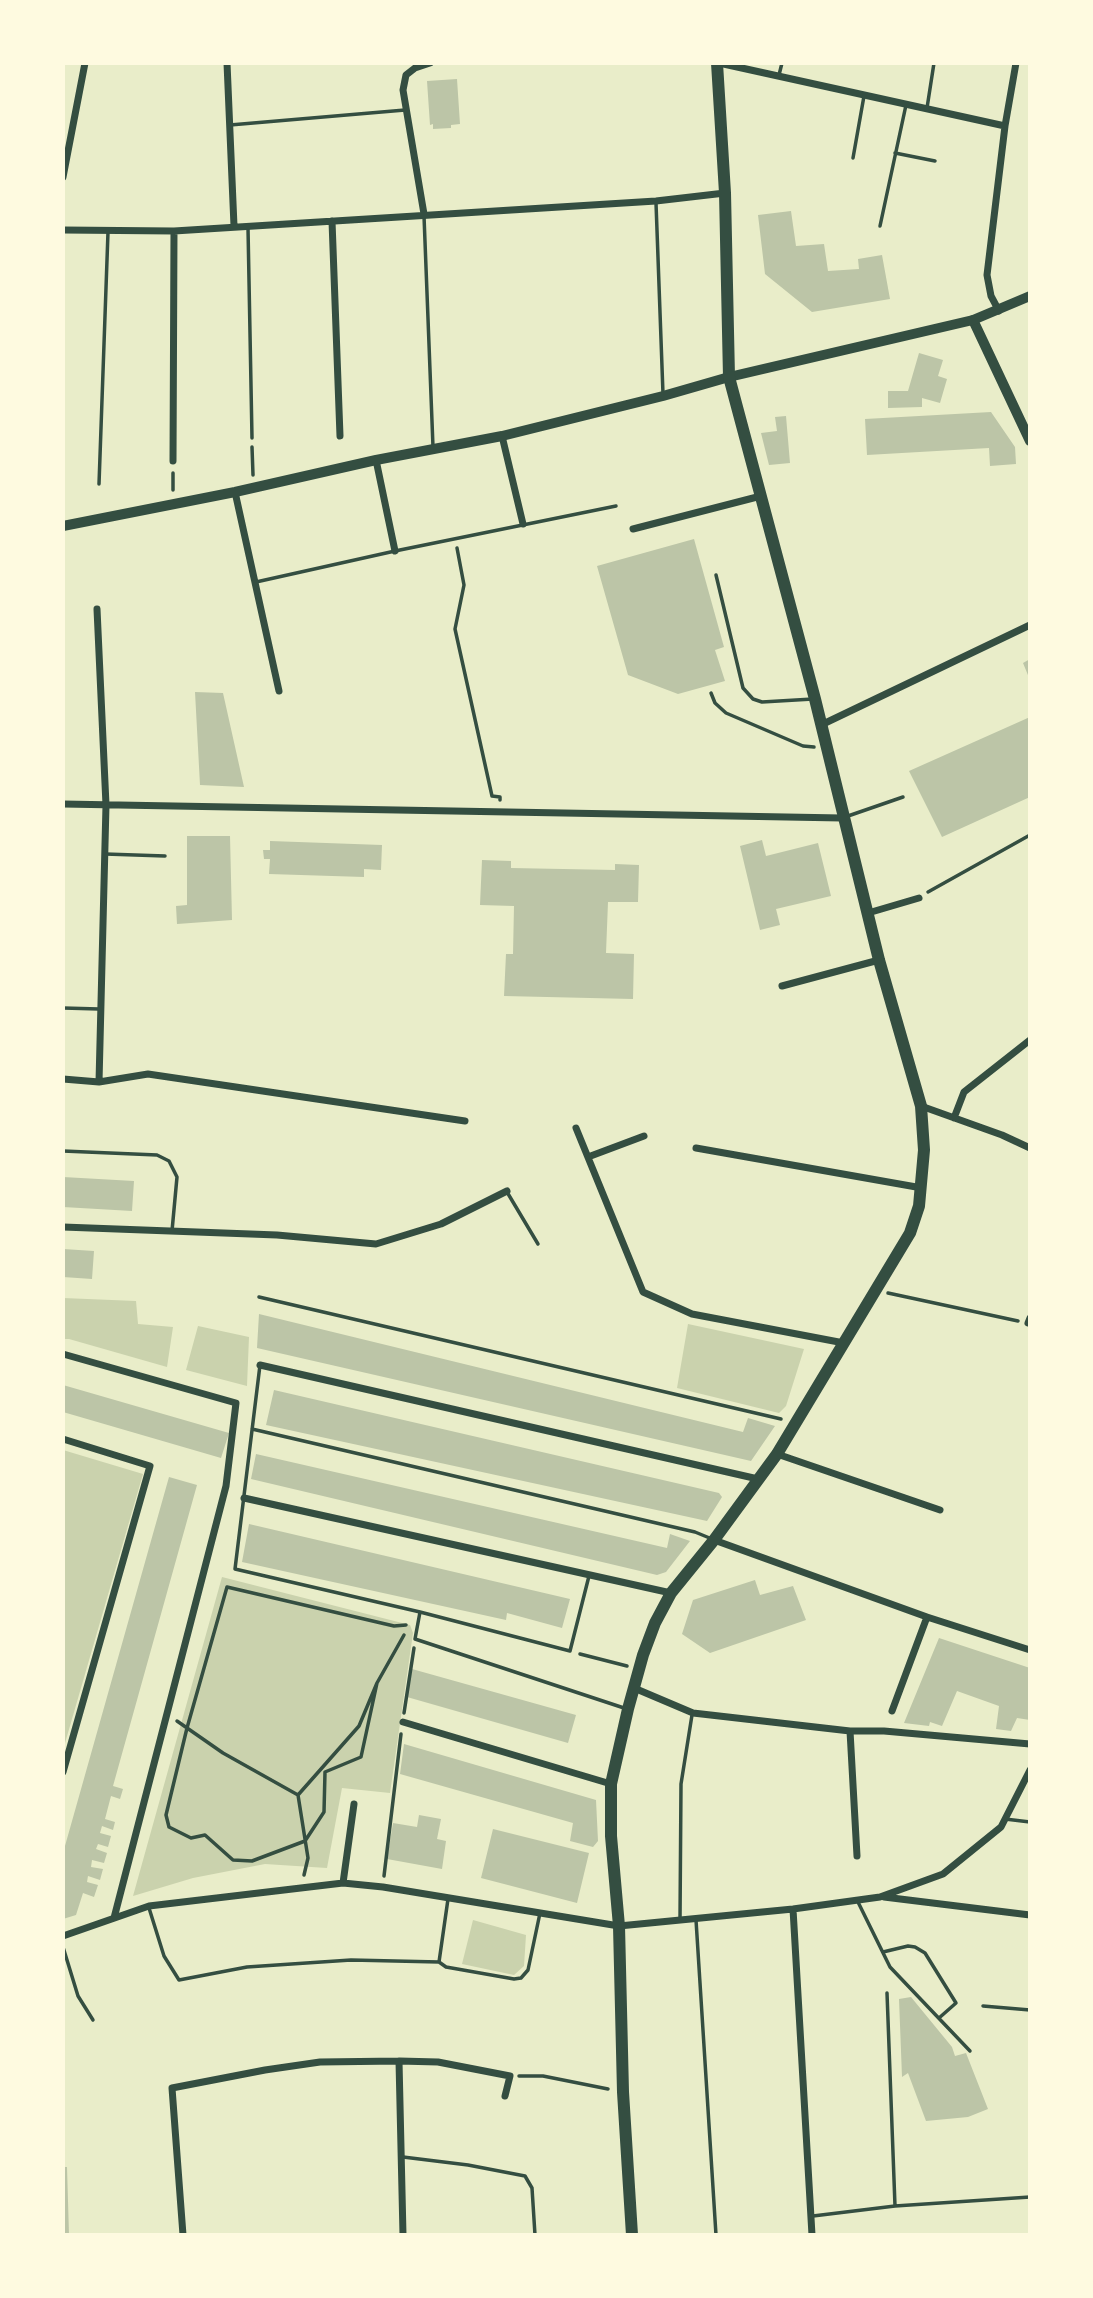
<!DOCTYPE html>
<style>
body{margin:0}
#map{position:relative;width:1093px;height:2298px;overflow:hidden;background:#e9edc9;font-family:"Golos Text",sans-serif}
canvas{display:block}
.frame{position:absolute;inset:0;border:65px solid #fefae0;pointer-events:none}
</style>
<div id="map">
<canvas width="1093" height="2298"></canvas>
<div class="frame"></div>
</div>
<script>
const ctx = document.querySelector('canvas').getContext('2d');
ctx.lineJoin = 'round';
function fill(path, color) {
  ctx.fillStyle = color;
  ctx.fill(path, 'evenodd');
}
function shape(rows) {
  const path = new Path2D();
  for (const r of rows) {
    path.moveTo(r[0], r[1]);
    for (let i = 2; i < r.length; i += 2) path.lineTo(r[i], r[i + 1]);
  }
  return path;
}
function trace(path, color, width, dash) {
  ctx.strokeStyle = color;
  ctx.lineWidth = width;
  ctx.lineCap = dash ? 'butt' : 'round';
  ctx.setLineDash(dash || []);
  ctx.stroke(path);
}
const green = shape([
 [63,1298,136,1301,138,1324,173,1327,167,1367,69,1339,63,1339],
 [688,1324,804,1349,786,1406,779,1413,677,1388],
 [198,1326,249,1337,247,1386,186,1370],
 [63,1450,143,1474,63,1750],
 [222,1577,410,1625,413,1633,390,1793,342,1788,327,1868,265,1864,193,1878,133,1896],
 [473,1920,526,1935,524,1966,514,1975,462,1964]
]);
const building = shape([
 [457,79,460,124,451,125,451,128,433,129,433,124,430,125,427,81],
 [791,211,796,246,824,244,828,271,859,269,858,259,882,255,890,299,812,312,765,274,758,215],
 [919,353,943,360,938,376,947,379,940,403,922,398,922,407,888,408,888,391,908,391],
 [991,412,1015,447,1016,464,990,466,989,448,867,455,865,419],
 [786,416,790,463,769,465,761,433,777,431,775,417],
 [694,539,724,647,715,650,725,681,678,694,628,675,597,566],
 [1030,659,1030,680,1023,663],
 [195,692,223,693,244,787,200,785],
 [1030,717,1030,797,942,837,909,771],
 [187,836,230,836,232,920,177,924,176,906,187,905],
 [762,840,766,856,818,843,831,896,776,909,780,925,760,930,740,846],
 [270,841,382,845,381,870,364,869,364,877,269,874,270,859,264,859,263,850,270,850],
 [482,860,511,861,511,868,615,870,615,864,639,865,638,902,608,902,606,953,634,954,633,999,504,996,506,954,513,954,514,906,480,905],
 [63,1177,134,1181,132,1211,63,1207],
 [63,1249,94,1251,92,1279,63,1277],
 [259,1314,743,1432,748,1418,775,1426,751,1461,257,1348],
 [63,1385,229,1433,221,1458,63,1412],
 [274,1390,719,1493,722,1497,707,1521,266,1425],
 [256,1454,667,1548,670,1534,690,1541,666,1572,657,1575,251,1479],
 [169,1477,197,1485,113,1786,123,1789,120,1799,111,1796,105,1819,115,1822,113,1830,102,1826,100,1833,111,1836,108,1847,98,1844,96,1849,107,1853,104,1863,92,1860,91,1867,103,1869,100,1880,88,1876,87,1882,98,1885,94,1897,83,1893,76,1915,63,1919,63,1853],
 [249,1524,570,1599,562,1628,507,1613,506,1620,242,1562],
 [755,1580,760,1595,793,1586,806,1620,710,1653,682,1634,693,1600],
 [939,1638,1030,1668,1030,1720,1017,1718,1011,1731,996,1729,999,1706,957,1691,942,1726,930,1722,929,1726,904,1723],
 [412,1669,576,1715,568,1743,407,1697],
 [404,1744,596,1800,598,1841,593,1847,570,1841,573,1823,400,1774],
 [419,1815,441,1819,437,1839,446,1841,442,1869,387,1859,393,1823,417,1827],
 [493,1829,589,1853,577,1903,481,1878],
 [911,1997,952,2047,955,2056,966,2053,988,2109,968,2117,926,2121,908,2073,902,2077,899,1999],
 [63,2167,67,2167,69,2235,63,2235]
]);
const path = shape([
 [252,447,253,475],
 [173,473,173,490],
 [457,548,464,585,455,629,492,796,500,797,500,800],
 [711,693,715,703,726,713,803,746,814,747],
 [928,892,1030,835],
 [888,1293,1018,1321],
 [259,1297,781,1419],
 [580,1654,627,1666],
 [377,1683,361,1757,325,1772,324,1812,305,1841,252,1861,233,1860,205,1835,191,1838,169,1827,166,1815,187,1728,227,1587,394,1626,406,1625],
 [404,1713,414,1648],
 [177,1721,223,1753,298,1795,308,1858,304,1875],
 [298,1795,359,1726,377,1683,404,1635],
 [384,1876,401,1734],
 [519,2076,543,2076,608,2089]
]);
const service = shape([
 [779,75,782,63],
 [927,108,934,63],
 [230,125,405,110],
 [895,153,935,161],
 [853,158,864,96],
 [656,203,663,394],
 [424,216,433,447],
 [880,226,906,105],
 [248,228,252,438],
 [99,484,108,232],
 [716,575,743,688,753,699,762,702,813,699],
 [256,582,395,551,616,506],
 [848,816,903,797],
 [105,854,165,856],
 [63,1008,99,1009],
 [63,1151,157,1155,169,1161,177,1177,172,1231],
 [507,1192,538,1244],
 [260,1365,235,1569,420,1612,570,1651,589,1576],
 [252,1429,695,1532,712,1539],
 [420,1612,415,1639,624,1708],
 [1005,1819,1030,1822],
 [857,1900,890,1967,970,2051],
 [149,1908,164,1956,179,1980,247,1967,351,1960,439,1962,448,1899],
 [680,1920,681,1784,692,1715],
 [696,1920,716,2235],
 [63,1947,78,1996,93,2020],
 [883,1952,908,1946,915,1947,925,1953,956,2003,939,2018],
 [439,1962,446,1967,514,1979,521,1978,528,1970,540,1913],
 [887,1993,895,2206],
 [983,2006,1030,2010],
 [403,2157,468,2165,525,2176,532,2188,535,2235],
 [813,2216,895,2206,1030,2197]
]);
const minor = shape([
 [227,63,234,226],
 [719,63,1005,126],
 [63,177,85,63],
 [424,214,403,90,406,75,415,68,430,63],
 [332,221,340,436],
 [63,230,174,231,656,201,725,193],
 [999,311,991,296,987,275,1005,126,1016,63],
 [502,436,523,524],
 [376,460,395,551],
 [173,461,174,231],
 [235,492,279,691],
 [633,529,761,496],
 [97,609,106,805,99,1082],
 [821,725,1030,625],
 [63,804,842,818],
 [868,913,919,898],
 [782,986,879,960],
 [63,1079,99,1082,148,1074,465,1121],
 [921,1106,1002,1135,1030,1148],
 [954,1118,964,1092,1030,1040],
 [576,1128,643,1292,692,1314,844,1343],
 [696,1148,922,1188],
 [588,1157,644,1136],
 [63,1227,277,1235,376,1244,441,1224,507,1191],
 [1028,1323,1030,1318],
 [63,1354,236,1403,226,1486,114,1918],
 [260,1365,758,1479],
 [63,1439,150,1466,63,1772],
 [777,1454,940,1510],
 [244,1498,671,1593],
 [714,1540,927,1617,1030,1650],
 [634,1688,693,1713,850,1731,884,1731,1030,1744],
 [892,1711,927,1617],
 [403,1722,611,1784],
 [850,1731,857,1856],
 [343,1883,354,1804],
 [884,1897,1030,1915],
 [793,1909,812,2235],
 [63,1936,149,1906,343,1883,383,1887,619,1926,793,1909,880,1897,943,1874,1001,1827,1030,1770],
 [399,2061,403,2235],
 [183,2235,172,2088,265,2070,320,2062,399,2061,438,2062,510,2076,505,2096]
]);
const tertiary = shape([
 [973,320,1030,441]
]);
const secondary = shape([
 [63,526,235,492,376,460,502,436,663,396,729,377,973,320,1030,296]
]);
const primary = shape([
 [632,2235,623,2092,619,1926,611,1836,611,1784,628,1709,643,1655,655,1623,671,1593,714,1540,777,1454,910,1233,919,1206,924,1150,921,1106,879,960,815,699,729,377,725,193,717,63]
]);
fill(green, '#cad2ad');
fill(building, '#bcc5a7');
trace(path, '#344e41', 3.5);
trace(service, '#344e41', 3.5);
trace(minor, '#344e41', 7);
trace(tertiary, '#344e41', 10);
trace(secondary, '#344e41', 10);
trace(primary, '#344e41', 12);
</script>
